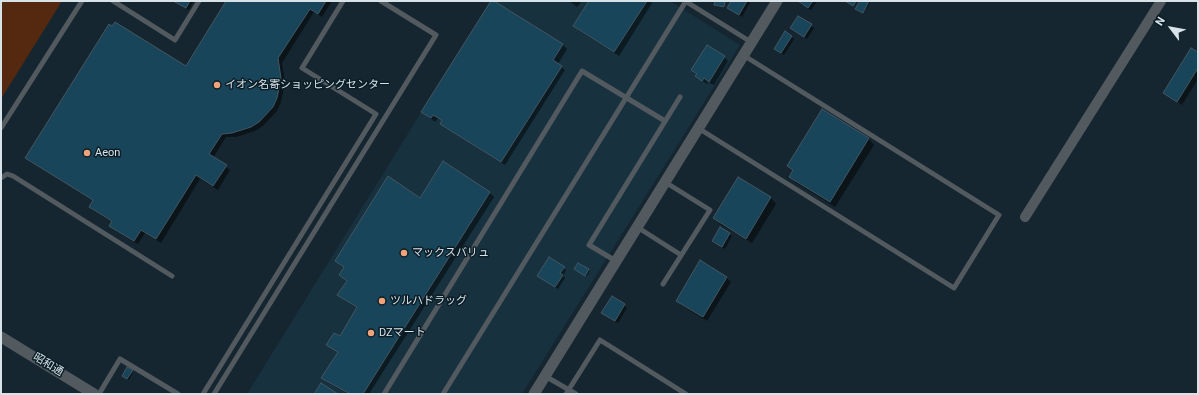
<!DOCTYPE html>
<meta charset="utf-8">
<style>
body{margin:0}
#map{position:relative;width:1199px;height:395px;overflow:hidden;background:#152630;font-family:Roboto,sans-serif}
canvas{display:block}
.frame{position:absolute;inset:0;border:2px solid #d8e3e9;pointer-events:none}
.north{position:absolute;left:1151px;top:8px;width:40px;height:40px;-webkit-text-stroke:3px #0b1d26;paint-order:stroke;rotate:302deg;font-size:11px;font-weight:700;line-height:16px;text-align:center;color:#d8e3e9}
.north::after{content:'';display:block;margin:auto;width:14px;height:18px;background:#d8e3e9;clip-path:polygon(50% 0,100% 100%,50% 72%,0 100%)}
</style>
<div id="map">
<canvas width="1199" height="395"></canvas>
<div class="frame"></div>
<div class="north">N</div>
</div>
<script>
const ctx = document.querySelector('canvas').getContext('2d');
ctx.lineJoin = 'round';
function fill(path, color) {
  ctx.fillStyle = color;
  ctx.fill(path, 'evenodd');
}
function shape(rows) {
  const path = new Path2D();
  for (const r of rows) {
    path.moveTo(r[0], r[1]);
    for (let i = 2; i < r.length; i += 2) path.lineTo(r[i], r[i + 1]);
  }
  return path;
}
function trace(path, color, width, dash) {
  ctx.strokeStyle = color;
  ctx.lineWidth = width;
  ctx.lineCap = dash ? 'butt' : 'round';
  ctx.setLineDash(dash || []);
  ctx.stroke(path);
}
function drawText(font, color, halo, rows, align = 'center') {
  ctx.font = font + ' Roboto,"Noto Sans JP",sans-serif';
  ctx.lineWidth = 3;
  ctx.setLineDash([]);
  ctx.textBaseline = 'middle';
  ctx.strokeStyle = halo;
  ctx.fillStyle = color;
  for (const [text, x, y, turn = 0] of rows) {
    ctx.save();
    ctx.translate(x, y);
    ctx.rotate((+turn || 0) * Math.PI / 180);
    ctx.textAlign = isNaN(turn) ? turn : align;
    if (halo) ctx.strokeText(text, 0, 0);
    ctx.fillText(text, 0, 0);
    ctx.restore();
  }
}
const built = shape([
 [490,1,670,1,740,45,522,394,247,394]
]);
const green = shape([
 [1,1,62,1,1,99]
]);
const shadow = shape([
 [173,1,192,1,193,2,189,10],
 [227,1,332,1,322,17,314,12,282,63,285,83,281,102,277,111,263,126,255,131,236,137,226,137,213,158,230,170,218,190,200,179,161,243,145,233,138,244,115,230,111,226,113,222,94,211,90,207,94,201,31,162,27,158,186,67],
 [492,1,563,45,567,49,558,64,565,70,505,165,446,128,442,124,443,121,438,118,435,122,423,112],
 [569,1,582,1,577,7],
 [590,1,649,1,652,3,619,56,578,30,574,26],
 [715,1,725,3,725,8,716,6],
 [733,1,751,1,742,17,731,10],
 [799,1,817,1,811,10,801,4],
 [861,1,871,1,864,13,858,9],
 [798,17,814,28,807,39,791,28],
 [791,37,794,39,784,55,775,48],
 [1198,53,1198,79,1182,105,1164,93],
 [724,57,728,61,714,85,708,82,707,84,701,80,692,70],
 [823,111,869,139,874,145,835,207,795,182,790,177,793,171,788,166],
 [739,179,771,198,776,204,752,243,720,224,715,218],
 [489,192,494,197,369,394,348,394,327,382,323,378,339,353,328,345,340,337,357,308,339,295,347,282,340,275,344,268,336,261,421,199],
 [720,228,732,236,725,249,713,241],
 [701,262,727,278,731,282,707,321,681,305,677,301],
 [578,264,590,271,587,276,576,270],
 [564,268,566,270,563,276,565,278,558,289,541,278],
 [612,297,627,308,618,323,605,315],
 [132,371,133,372,129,380,124,377]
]);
const building = shape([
 [173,1,190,1,186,8,173,1],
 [226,1,326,1,318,14,310,9,278,58,281,78,277,98,273,107,259,122,251,127,232,133,222,134,209,154,227,165,213,186,196,175,156,239,141,230,134,241,109,226,112,221,89,207,93,200,25,158,109,24,112,26,115,22,186,66,226,1],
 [491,1,494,1,563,44,553,60,562,66,501,162,440,124,442,120,433,115,431,118,421,112,491,1],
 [589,1,647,1,614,52,573,26,589,1],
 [715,1,725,2,724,7,714,5,715,1],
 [731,1,747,1,739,15,727,8,731,1],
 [798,1,813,1,808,8,798,1],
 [845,1,856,1,853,6,845,1],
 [860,1,869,1,863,13,855,9,860,1],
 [798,16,812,24,804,37,790,28,798,16],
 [785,31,792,36,781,53,774,49,785,31],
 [707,45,725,56,709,82,704,78,702,81,695,76,697,74,691,70,707,45],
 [1191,48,1198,52,1198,68,1177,102,1163,93,1191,48],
 [822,109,869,138,830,202,789,177,793,170,787,166,822,109],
 [443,161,490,192,363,394,350,394,321,378,338,352,326,345,334,333,340,336,357,307,337,295,347,281,339,275,344,267,335,261,388,176,420,198,443,161],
 [738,177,771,197,746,239,713,218,738,177],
 [720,227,730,233,722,247,712,241,720,227],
 [549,257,565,267,560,273,563,275,555,287,537,276,549,257],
 [700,260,727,277,703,317,676,301,700,260],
 [578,263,589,269,585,276,574,269,578,263],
 [612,296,625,304,615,321,601,313,612,296],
 [127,367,133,370,127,379,122,376,127,367],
 [321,383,338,394,314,394,321,383]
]);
const service = shape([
 [113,1,175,40,199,1],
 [685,1,751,42],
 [1,128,82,1],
 [698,128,954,288,999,215,743,55],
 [1,178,7,174,13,176,172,276],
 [637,227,681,255],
 [616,261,589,245,680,97],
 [663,284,710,210,665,182],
 [545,376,576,394],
 [99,394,120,359,178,394],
 [203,394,376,114,302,68,343,1],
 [214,394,436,35,381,1],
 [384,394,582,71,665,121],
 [443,394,686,1],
 [566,394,600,340,686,394]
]);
const minor = shape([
 [1025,217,1161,1]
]);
const tertiary = shape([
 [1,337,94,394],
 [534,394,777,1]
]);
const markers = [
 [217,85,4,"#f0a27a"],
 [87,153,4,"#f0a27a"],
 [404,253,4,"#f0a27a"],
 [382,301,4,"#f0a27a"],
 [371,333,4,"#f0a27a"]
];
const poiNames = [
 ["イオン名寄ショッピングセンター",225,85],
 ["Aeon",95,153],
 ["マックスバリュ",412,253],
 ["ツルハドラッグ",390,301],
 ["DZマート",379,333]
];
const streetNames = [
 ["昭和通",48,365,31]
];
fill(built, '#17313e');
fill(green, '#552910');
fill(shadow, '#0007');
fill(building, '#19455a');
trace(building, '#435661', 1);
trace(service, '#525a5f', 5);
trace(minor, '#525a5f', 10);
trace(tertiary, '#525a5f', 11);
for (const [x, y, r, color] of markers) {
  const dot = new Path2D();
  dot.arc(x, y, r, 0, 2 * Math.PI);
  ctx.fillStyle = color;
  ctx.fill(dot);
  trace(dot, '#0b1d26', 1.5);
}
drawText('11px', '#d8e3e9', '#0b1d26', poiNames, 'left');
drawText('11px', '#d8e3e9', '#0b1d26', streetNames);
</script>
